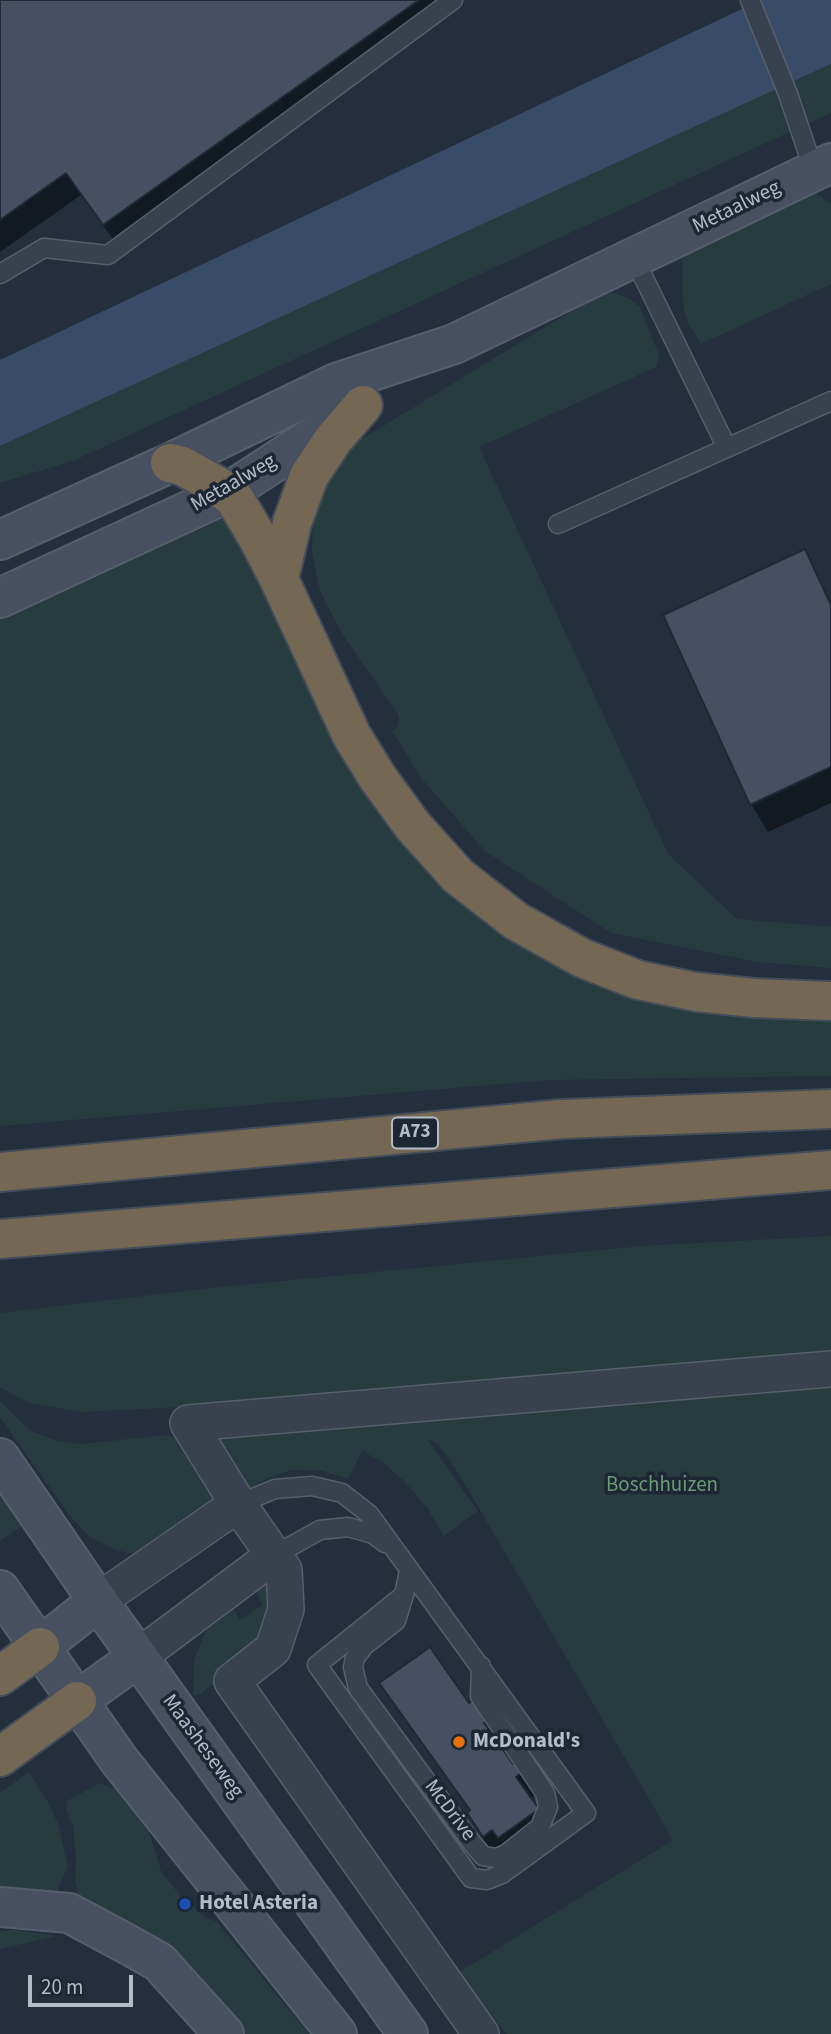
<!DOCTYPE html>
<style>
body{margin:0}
#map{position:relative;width:831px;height:2034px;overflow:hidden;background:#242f3e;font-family:"Source Sans 3",sans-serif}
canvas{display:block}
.scale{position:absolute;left:28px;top:1975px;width:105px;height:32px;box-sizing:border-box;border:4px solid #b4bcc9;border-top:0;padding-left:9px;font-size:21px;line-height:24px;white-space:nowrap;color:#b4bcc9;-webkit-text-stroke:5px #1d2633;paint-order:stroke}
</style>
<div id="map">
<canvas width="831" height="2034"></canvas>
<div class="scale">20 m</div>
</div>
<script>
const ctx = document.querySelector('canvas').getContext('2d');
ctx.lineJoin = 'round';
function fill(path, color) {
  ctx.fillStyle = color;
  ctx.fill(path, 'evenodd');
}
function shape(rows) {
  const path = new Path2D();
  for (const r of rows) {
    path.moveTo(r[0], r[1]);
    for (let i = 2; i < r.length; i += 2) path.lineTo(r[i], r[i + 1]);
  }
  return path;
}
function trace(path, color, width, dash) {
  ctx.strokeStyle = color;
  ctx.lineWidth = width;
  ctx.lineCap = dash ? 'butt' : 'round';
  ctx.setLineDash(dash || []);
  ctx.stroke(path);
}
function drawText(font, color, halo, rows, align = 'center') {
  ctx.font = font + ' "Source Sans 3",sans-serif';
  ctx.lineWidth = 7;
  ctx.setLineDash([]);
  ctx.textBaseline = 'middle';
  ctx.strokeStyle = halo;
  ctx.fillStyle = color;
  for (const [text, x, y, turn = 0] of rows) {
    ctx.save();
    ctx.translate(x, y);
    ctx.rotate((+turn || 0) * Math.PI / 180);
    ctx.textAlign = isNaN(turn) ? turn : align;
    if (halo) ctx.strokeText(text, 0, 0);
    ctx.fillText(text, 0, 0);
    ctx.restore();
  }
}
const green = shape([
 [831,64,831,113,75,460,0,483,0,446],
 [816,193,831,204,831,284,701,344,688,323,684,309,682,289,683,254],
 [606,290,630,299,640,307,659,355,656,367,479,447,668,854,737,919,831,927,831,968,758,962,611,933,485,851,421,778,392,731,398,726,399,716,341,632,320,591,312,552,313,517,321,492,338,462,357,442],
 [220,506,244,530,349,761,534,951,831,1012,831,1076,550,1080,0,1126,0,576,11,570,48,568],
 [831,1236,831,2034,507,2034,458,1973,673,1840,459,1474,439,1445,427,1439,478,1511,444,1536,428,1509,406,1483,384,1463,362,1451,348,1479,323,1471,291,1470,266,1479,242,1492,217,1447,221,1438,260,1403,80,1412,26,1402,0,1387,0,1313,211,1288,643,1246],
 [0,1401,29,1430,57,1441,81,1444,168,1435,188,1444,224,1502,153,1548,133,1554,113,1549,89,1536,69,1515,0,1417],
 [0,1486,25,1524,0,1541],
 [275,1578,269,1627,237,1665,199,1695,193,1696,194,1660,206,1631,234,1609,240,1620,262,1605,255,1588],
 [29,1772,49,1804,58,1824,68,1866,57,1892,0,1887,0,1793],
 [100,1783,111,1788,116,1788,127,1796,148,1829,161,1871,181,1897,205,1917,217,1922,309,2034,241,2034,79,1897,75,1882,76,1857,73,1826,66,1809,67,1801],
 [16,1930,56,1936,0,1949,0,1931]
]);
const water = shape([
 [761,0,831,0,831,64,0,446,0,360]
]);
const shadow = shape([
 [0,0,464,0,118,246,81,195,0,252],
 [804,551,831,602,831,803,768,832,751,804],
 [382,1683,468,1705,486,1721,499,1744,497,1745,512,1766,517,1763,536,1794,530,1800,551,1833,498,1859,482,1837,469,1814,471,1812,395,1706]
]);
const building = shape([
 [0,0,419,0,103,225,66,173,0,220,0,0],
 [805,549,831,605,831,767,750,805,663,615,805,549],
 [430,1647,469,1703,474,1700,488,1720,484,1723,513,1764,517,1761,524,1770,516,1777,539,1809,498,1838,492,1830,483,1837,467,1813,470,1810,379,1683,430,1647]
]);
const lane = shape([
 [750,0,788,94,814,171],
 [634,258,727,448],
 [0,274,44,248,108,255,453,0],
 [558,524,831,401],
 [238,1504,275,1489,312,1486,342,1493,369,1514,586,1813,502,1874,487,1880,471,1878,317,1665,404,1595,409,1571],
 [273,1556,320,1530,348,1527,373,1534,385,1543],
 [404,1595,396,1621,364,1646,355,1658,353,1667,358,1688,472,1843,483,1856,496,1858,506,1854,540,1827,548,1807,545,1793,480,1696,481,1666]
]);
const street = shape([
 [98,1601,238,1504],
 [138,1657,273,1556],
 [481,2034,232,1681,273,1649,286,1609,284,1570,238,1504,188,1423,831,1369]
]);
const secondary = shape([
 [0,540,170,463,336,383,454,344,831,163],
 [0,598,227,493,353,411],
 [0,1458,98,1601,408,2034],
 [0,1590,119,1760,337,2034],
 [40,1647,98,1601],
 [77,1701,138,1657],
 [0,1907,69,1913,127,1944,159,1962,224,2034]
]);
const highway = shape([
 [170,463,182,466,218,486,234,498,259,540,279,579,352,736,378,778,413,826,458,876,516,921,582,958,638,980,696,992,754,998,831,1001],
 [279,579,292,523,309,476,333,440,363,405],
 [0,1172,562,1119,831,1109],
 [0,1239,831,1170],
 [0,1676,40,1647],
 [0,1757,77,1701]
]);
const markers = [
 [459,1742,7,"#e8710a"],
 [185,1904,7,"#1a4fb4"]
];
const shields = [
 [415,1133,46]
];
const shieldNames = [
 ["A73",415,1133]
];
const streetNames = [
 ["Metaalweg",737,208,-26],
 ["Metaalweg",234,484,-30],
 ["Maasheseweg",202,1747,54],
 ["McDrive",449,1811,53]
];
const parkNames = [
 ["Boschhuizen",662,1486]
];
const poiNames = [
 ["McDonald's",473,1742],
 ["Hotel Asteria",199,1904]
];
fill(green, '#263c3f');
fill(water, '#394c67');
fill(shadow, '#0007');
fill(building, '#455162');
trace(building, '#1f2835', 2);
trace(lane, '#565f6c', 21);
trace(street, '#565f6c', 38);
trace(secondary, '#565f6c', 42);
trace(highway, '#434c59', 42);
trace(lane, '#38414e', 18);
trace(street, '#38414e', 35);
trace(secondary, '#465061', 38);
trace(highway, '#746855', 38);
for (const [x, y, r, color] of markers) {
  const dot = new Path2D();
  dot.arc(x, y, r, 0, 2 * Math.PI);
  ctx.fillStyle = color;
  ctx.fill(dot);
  trace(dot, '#1d2633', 2.5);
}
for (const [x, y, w] of shields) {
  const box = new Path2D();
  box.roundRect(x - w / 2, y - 15.5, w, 31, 5);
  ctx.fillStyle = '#1d2633';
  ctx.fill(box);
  trace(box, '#b4bcc9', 2);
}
drawText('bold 19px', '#b4bcc9', null, shieldNames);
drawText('21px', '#b4bcc9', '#1d2633', streetNames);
drawText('21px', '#6b9a76', '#1d2633', parkNames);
drawText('bold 21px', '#b4bcc9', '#1d2633', poiNames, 'left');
</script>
